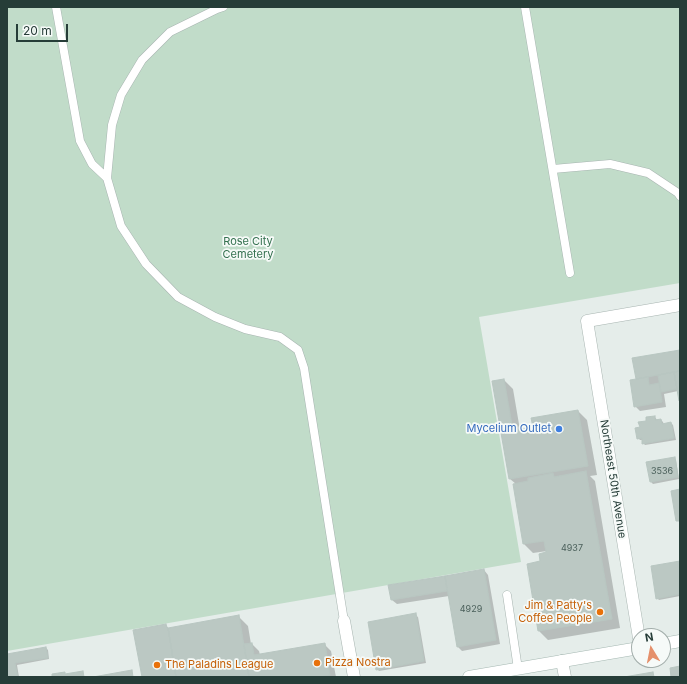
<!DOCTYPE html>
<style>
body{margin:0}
#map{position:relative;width:687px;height:684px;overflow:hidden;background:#e5edea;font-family:Inter,sans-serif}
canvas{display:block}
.frame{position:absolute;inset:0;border:8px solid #263d38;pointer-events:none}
.north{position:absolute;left:631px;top:628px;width:40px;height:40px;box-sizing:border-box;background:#f6faf8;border:1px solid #a3aeab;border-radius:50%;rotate:350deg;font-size:11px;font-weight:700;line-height:16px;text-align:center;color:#263d38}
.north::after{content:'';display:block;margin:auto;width:14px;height:18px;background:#e5906b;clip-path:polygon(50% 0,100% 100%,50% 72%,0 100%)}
.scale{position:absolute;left:16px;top:24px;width:52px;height:18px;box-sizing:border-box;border:2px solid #263d38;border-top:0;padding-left:5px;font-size:12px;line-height:14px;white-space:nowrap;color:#263d38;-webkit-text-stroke:3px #f6faf8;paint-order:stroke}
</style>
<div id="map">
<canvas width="687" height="684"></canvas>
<div class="frame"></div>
<div class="north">N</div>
<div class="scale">20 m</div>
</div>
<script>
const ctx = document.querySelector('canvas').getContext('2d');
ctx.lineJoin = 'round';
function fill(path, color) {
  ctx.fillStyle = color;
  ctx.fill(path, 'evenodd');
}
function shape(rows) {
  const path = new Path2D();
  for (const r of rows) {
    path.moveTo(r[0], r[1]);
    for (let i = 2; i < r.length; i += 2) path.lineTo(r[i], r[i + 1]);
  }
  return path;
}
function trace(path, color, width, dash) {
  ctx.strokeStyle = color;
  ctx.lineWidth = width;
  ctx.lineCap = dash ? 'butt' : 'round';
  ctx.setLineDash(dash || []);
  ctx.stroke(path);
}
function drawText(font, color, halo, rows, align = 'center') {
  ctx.font = font + ' Inter,sans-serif';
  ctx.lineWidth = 3.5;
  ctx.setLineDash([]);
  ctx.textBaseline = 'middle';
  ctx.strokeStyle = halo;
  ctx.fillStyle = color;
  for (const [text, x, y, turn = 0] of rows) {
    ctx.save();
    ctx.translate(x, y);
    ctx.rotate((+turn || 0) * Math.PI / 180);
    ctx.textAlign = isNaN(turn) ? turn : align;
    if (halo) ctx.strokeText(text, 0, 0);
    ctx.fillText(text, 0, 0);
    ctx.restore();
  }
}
const green = shape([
 [7,7,680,7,680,283,479,317,521,562,7,651]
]);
const shadow = shape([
 [680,351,680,401,678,391,664,394,666,407,640,411,635,406,638,380,637,378],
 [504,380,513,389,520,430,534,428,578,411,587,420,597,475,590,476,595,481,620,628,548,640,539,631,547,553,547,551,533,553,524,544,514,485,516,484,510,479,493,382],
 [655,417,657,420,661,420,663,422,664,425,671,423,673,425,676,440,645,445,643,443,643,440,640,440,638,438,641,428,647,421],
 [674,458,676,460,679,479,653,484,651,482],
 [680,562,680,596,659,600,657,598],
 [484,570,488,575,500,644,462,651,458,647,449,596,397,604,392,600,390,586],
 [415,615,418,617,426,663,379,671,377,669],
 [239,617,248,626,251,644,252,644,259,651,260,655,324,644,331,651,336,677,143,677,166,625,169,629],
 [46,648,48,650,49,659,17,665,19,677,7,677,7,655]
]);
const building = shape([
 [680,350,680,371,636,379,632,358,680,350],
 [680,371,680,401,679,401,674,372,680,371],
 [674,372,677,389,661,392,658,375,674,372],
 [648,377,649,385,659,383,662,402,634,407,630,380,648,377],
 [504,379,513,431,533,427,531,418,578,410,588,466,509,479,492,381,504,379],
 [655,416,655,420,661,419,662,424,671,422,674,438,642,444,642,438,637,439,635,428,640,427,638,422,646,421,646,417,655,416],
 [675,457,678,477,650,482,646,462,675,457],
 [586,471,612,619,538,631,527,564,540,561,539,554,546,552,544,541,523,544,513,484,528,481,528,478,553,473,554,477,586,471],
 [680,489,680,521,676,521,671,491,680,489],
 [680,561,680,594,656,599,651,566,680,561],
 [484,569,496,640,457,647,445,576,484,569],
 [445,576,447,591,391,600,388,585,445,576],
 [416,613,424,661,376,670,368,622,416,613],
 [239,615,249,677,176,677,168,628,239,615],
 [166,624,167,628,168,628,176,677,142,677,133,630,166,624],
 [252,643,254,655,325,643,330,675,320,677,249,677,244,644,252,643],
 [46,647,48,658,15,663,18,677,7,677,7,654,46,647],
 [680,666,680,677,671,677,670,668,680,666],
 [132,670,133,677,93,677,132,670],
 [83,671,84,677,52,677,52,674,65,672,65,674,83,671],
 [653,672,654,677,624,677,653,672]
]);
const service = shape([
 [56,7,80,141,92,164,107,178],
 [223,7,217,9,170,32,142,60,121,95,112,125,107,178,121,226,146,264,178,297,215,317,245,329,280,337,298,350,304,368,344,621],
 [525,7,570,273],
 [553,169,610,164,648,173,678,193,680,196],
 [507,595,518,669]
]);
const minor = shape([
 [344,621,354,677],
 [639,638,587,321,680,305],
 [562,661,565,677]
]);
const secondary = shape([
 [663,644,680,641],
 [469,677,639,648]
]);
const markers = [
 [559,429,4,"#3f7fe0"],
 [600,612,4,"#e8710a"],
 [317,663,4,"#e8710a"],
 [157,665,4,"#e8710a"]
];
const numberNames = [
 ["3536",662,471],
 ["4937",572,548],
 ["4929",471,609]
];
const parkNames = [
 ["Rose City",248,242],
 ["Cemetery",248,255]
];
const shopNames = [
 ["Mycelium Outlet",551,429]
];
const streetNames = [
 ["Northeast 50th Avenue",613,479,81]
];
const foodNames = [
 ["Jim & Patty's",592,606,"right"],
 ["Coffee People",592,619,"right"],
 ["Pizza Nostra",325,663],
 ["The Paladins League",165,665]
];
fill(green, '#c1dcc9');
fill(shadow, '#0003');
fill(building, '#bbc8c3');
trace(building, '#b8c6c1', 1);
trace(service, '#a8b5b1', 9);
trace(minor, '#a8b5b1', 13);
trace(secondary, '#a5b8b2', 13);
trace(service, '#fff', 8);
trace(minor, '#fff', 12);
trace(secondary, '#fff', 12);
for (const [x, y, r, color] of markers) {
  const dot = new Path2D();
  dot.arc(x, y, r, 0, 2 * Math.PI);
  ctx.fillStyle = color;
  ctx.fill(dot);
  trace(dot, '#f6faf8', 1.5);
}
drawText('9px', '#4b605b', null, numberNames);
drawText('11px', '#34714f', '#f6faf8', parkNames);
drawText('11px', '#366cbe', '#f6faf8', shopNames, 'right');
drawText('11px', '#263d38', '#f6faf8', streetNames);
drawText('11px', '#c56008', '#f6faf8', foodNames, 'left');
</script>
